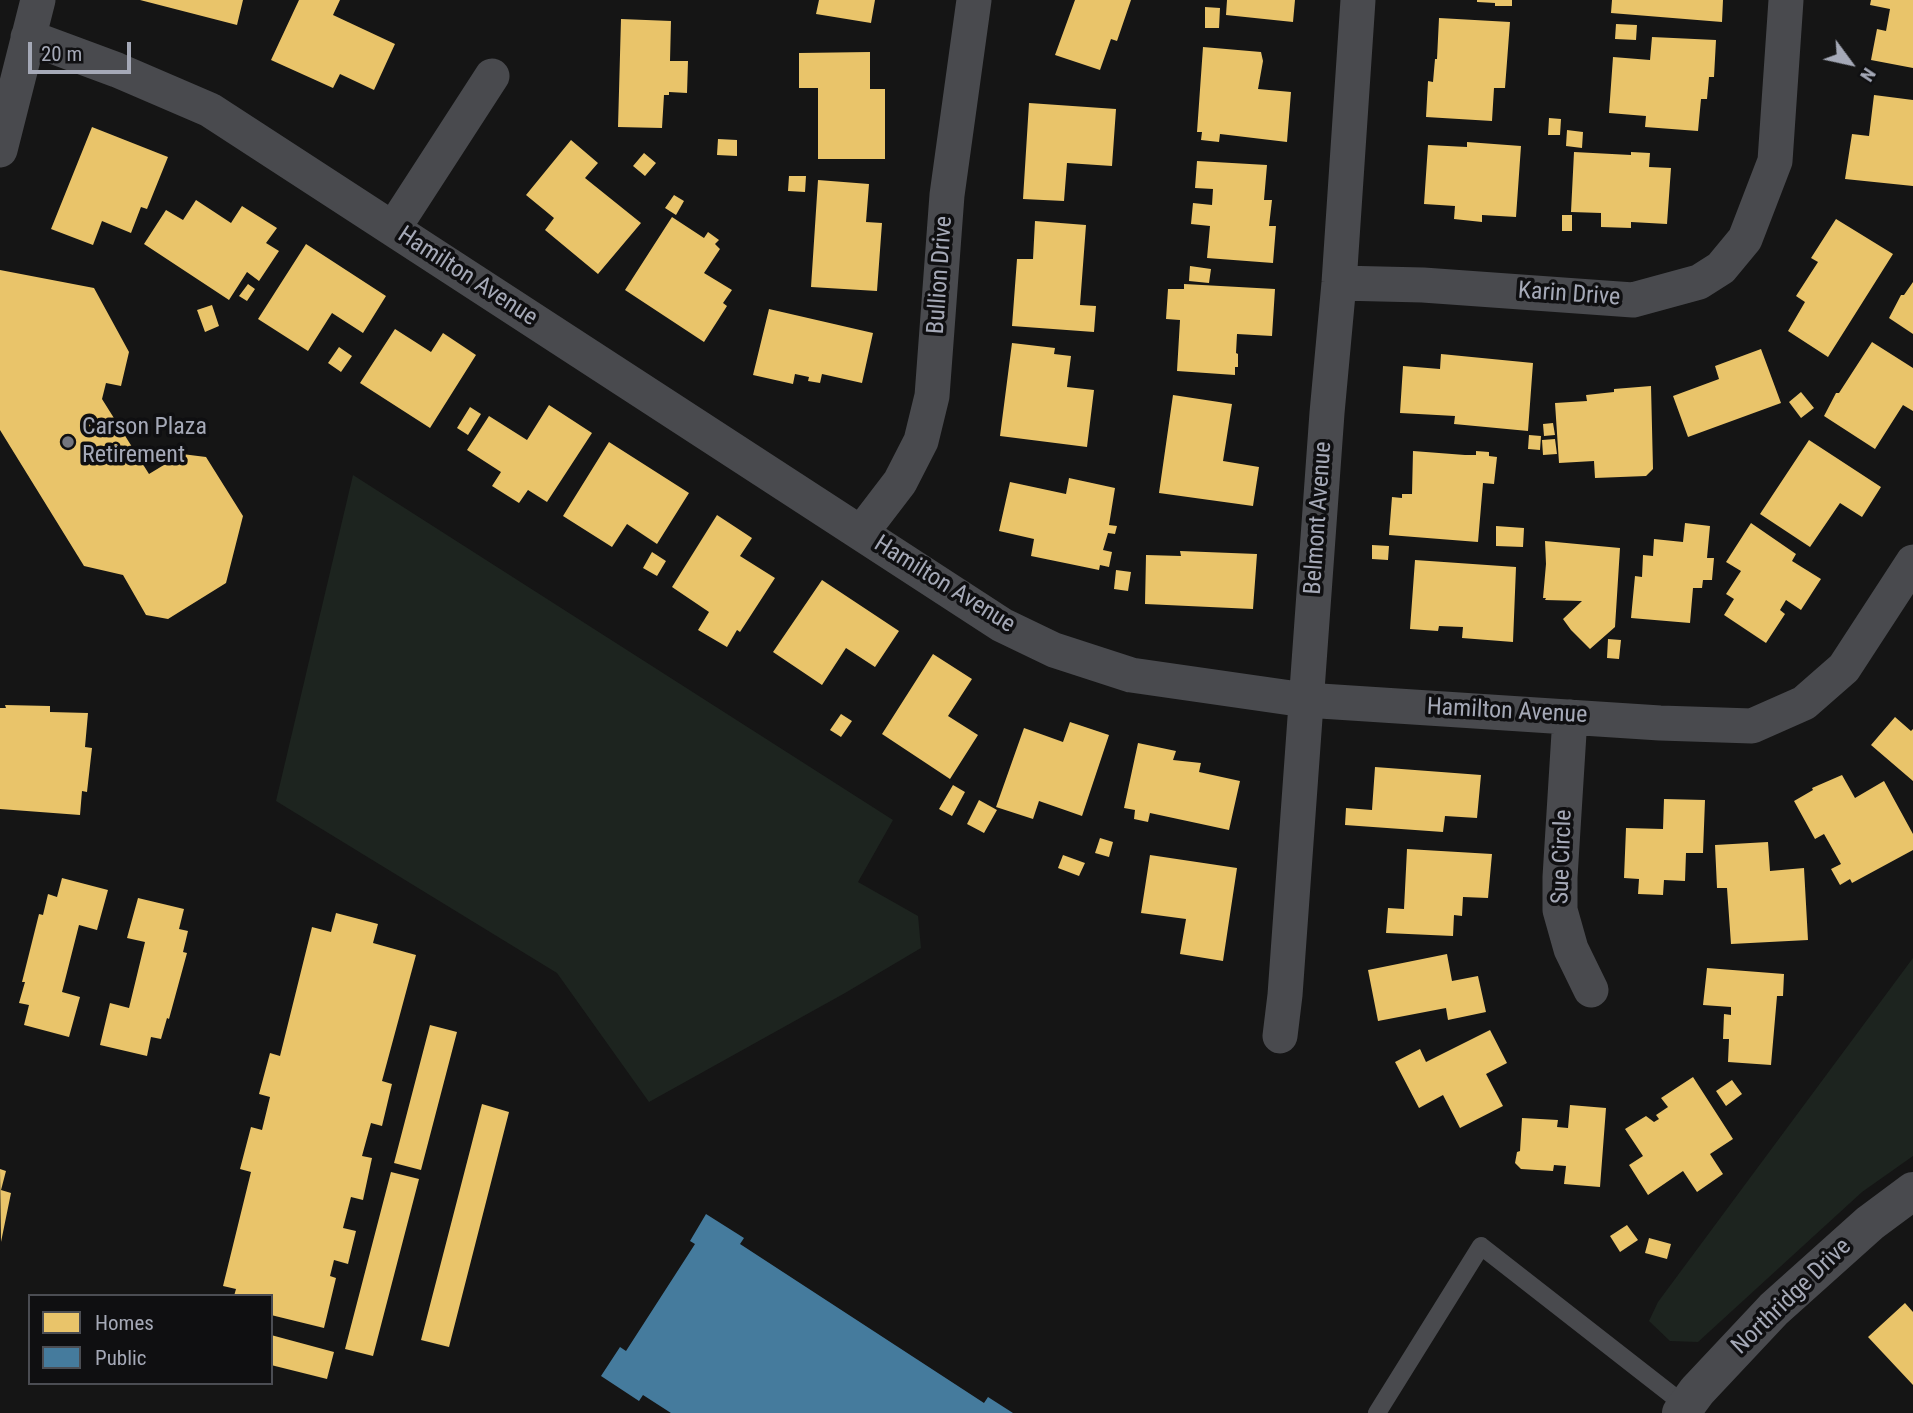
<!DOCTYPE html>
<style>
body{margin:0}
#map{position:relative;width:1913px;height:1413px;overflow:hidden;background:#151515;font-family:"Roboto Condensed",sans-serif}
canvas{display:block}
.legend{position:absolute;left:28px;top:1294px;width:245px;height:91px;box-sizing:border-box;background:#0f0f11;border:2px solid #4b4d53;margin:0;padding:9px 12px;list-style:none;font-size:21px;color:#a5a9b7}
.legend li{display:flex;align-items:center;gap:14px;height:35px}
.legend b{width:35px;border:2px solid #4b4d53}
.north{position:absolute;left:1815px;top:28px;width:70px;height:70px;-webkit-text-stroke:5px #0f0f11;paint-order:stroke;rotate:123deg;font-size:19px;font-weight:700;line-height:28px;text-align:center;color:#a5a9b7}
.north::after{content:'';display:block;margin:auto;width:24px;height:32px;background:#a5a9b7;clip-path:polygon(50% 0,100% 100%,50% 72%,0 100%)}
.scale{position:absolute;left:28px;top:42px;width:103px;height:32px;box-sizing:border-box;border:4px solid #a5a9b7;border-top:0;padding-left:9px;font-size:21px;line-height:24px;white-space:nowrap;color:#a5a9b7;-webkit-text-stroke:5px #0f0f11;paint-order:stroke}
</style>
<div id="map">
<canvas width="1913" height="1413"></canvas>
<ul class="legend">
<li><b style="height:19px;background:#e9c46a"></b>Homes</li>
<li><b style="height:19px;background:#457b9d"></b>Public</li>
</ul>
<div class="north">N</div>
<div class="scale">20 m</div>
</div>
<script>
const ctx = document.querySelector('canvas').getContext('2d');
ctx.lineJoin = 'round';
function fill(path, color) {
  ctx.fillStyle = color;
  ctx.fill(path, 'evenodd');
}
function shape(rows) {
  const path = new Path2D();
  for (const r of rows) {
    path.moveTo(r[0], r[1]);
    for (let i = 2; i < r.length; i += 2) path.lineTo(r[i], r[i + 1]);
  }
  return path;
}
function trace(path, color, width, dash) {
  ctx.strokeStyle = color;
  ctx.lineWidth = width;
  ctx.lineCap = dash ? 'butt' : 'round';
  ctx.setLineDash(dash || []);
  ctx.stroke(path);
}
function drawText(font, color, halo, rows, align = 'center') {
  ctx.font = font + ' "Roboto Condensed",sans-serif';
  ctx.lineWidth = 7;
  ctx.setLineDash([]);
  ctx.textBaseline = 'middle';
  ctx.strokeStyle = halo;
  ctx.fillStyle = color;
  for (const [text, x, y, turn = 0] of rows) {
    ctx.save();
    ctx.translate(x, y);
    ctx.rotate((+turn || 0) * Math.PI / 180);
    ctx.textAlign = isNaN(turn) ? turn : align;
    if (halo) ctx.strokeText(text, 0, 0);
    ctx.fillText(text, 0, 0);
    ctx.restore();
  }
}
const green = shape([
 [353,475,893,820,858,882,918,916,921,948,845,993,649,1102,557,973,276,801],
 [1913,958,1913,1156,1862,1192,1698,1342,1670,1341,1649,1321,1658,1302]
]);
const homes = shape([
 [140,0,243,0,237,25],
 [299,0,340,0,333,15,395,44,374,90,340,74,333,88,271,60],
 [819,0,875,0,871,23,816,14],
 [1075,0,1131,0,1117,41,1111,39,1100,70,1055,55],
 [1227,0,1295,0,1293,22,1226,15],
 [1477,0,1512,0,1512,6,1495,6,1495,3,1477,2],
 [1612,0,1723,0,1722,22,1611,13],
 [1871,0,1913,0,1913,68,1871,60,1877,29,1886,31,1890,9,1870,5],
 [1205,7,1220,8,1219,28,1205,28],
 [1439,18,1510,22,1505,88,1494,88,1492,121,1426,117,1428,81,1433,82,1435,59,1437,59],
 [621,19,671,21,670,61,688,61,687,93,669,92,669,95,664,95,662,128,618,127],
 [1616,24,1637,25,1636,40,1615,39],
 [1652,37,1716,40,1714,77,1709,77,1707,99,1701,99,1698,131,1645,127,1646,116,1609,113,1613,57,1650,60],
 [1203,47,1261,52,1263,61,1258,89,1291,92,1287,142,1220,134,1219,142,1201,140,1202,132,1197,132],
 [870,52,870,89,885,89,885,159,818,159,818,88,799,88,799,53],
 [1874,95,1913,100,1913,186,1845,179,1852,134,1869,136],
 [1029,103,1116,109,1112,166,1067,163,1064,201,1023,199],
 [1549,118,1561,119,1560,135,1548,135],
 [92,127,168,157,147,209,141,207,131,233,102,221,93,245,51,229],
 [1567,130,1583,132,1582,148,1566,146],
 [718,139,737,140,737,156,717,155],
 [571,140,598,163,585,178,641,223,598,274,545,230,554,218,526,195],
 [1467,142,1521,146,1516,217,1482,215,1482,222,1454,219,1455,206,1424,204,1428,145,1467,147],
 [1574,152,1631,155,1631,152,1650,153,1649,167,1671,168,1667,224,1631,222,1631,228,1601,227,1601,213,1571,212],
 [644,153,656,163,645,176,633,166],
 [1197,161,1267,165,1264,200,1272,200,1269,226,1276,226,1273,263,1207,258,1210,226,1191,224,1193,203,1212,205,1213,189,1195,188],
 [789,176,806,176,805,192,788,191],
 [818,180,869,184,866,222,882,223,877,291,811,287],
 [674,195,684,201,676,215,665,208],
 [196,200,231,223,242,206,277,228,266,243,279,251,259,281,247,272,229,300,144,244,166,210,183,220],
 [1562,215,1572,215,1572,231,1562,231],
 [672,217,704,238,708,232,719,240,715,244,720,249,704,273,732,290,723,303,727,306,704,342,625,290],
 [1836,219,1893,254,1828,357,1788,331,1805,302,1796,296,1818,262,1811,258],
 [1035,221,1086,225,1080,305,1096,306,1094,332,1012,326,1017,259,1033,259],
 [306,244,386,296,363,333,332,313,308,351,258,319],
 [1190,266,1211,269,1209,283,1189,281],
 [0,270,94,288,129,352,121,386,106,383,102,399,149,474,182,454,206,457,243,516,226,583,168,619,146,615,123,575,84,566,0,430],
 [1913,282,1913,334,1889,318,1901,295,1904,295],
 [248,284,255,289,247,301,239,296],
 [1184,284,1275,289,1272,336,1237,334,1236,353,1238,354,1238,367,1235,367,1235,375,1177,371,1180,320,1166,319,1168,289,1184,289],
 [212,305,219,326,205,332,197,310],
 [769,309,873,333,862,383,822,374,820,383,808,381,809,377,795,374,793,384,753,375],
 [395,329,431,352,443,333,476,355,430,428,360,383],
 [1872,342,1913,368,1913,411,1903,405,1875,449,1824,416,1836,393,1839,393],
 [1012,343,1055,348,1054,354,1071,356,1067,387,1094,390,1087,447,1000,436],
 [339,347,352,356,341,372,328,363],
 [1761,349,1781,403,1688,437,1673,396,1719,379,1715,366],
 [1441,354,1533,363,1528,431,1454,424,1455,416,1400,413,1403,366,1440,369],
 [1651,386,1653,469,1646,476,1595,478,1594,461,1559,463,1555,403,1587,401,1586,395,1614,392,1614,389],
 [1801,392,1814,408,1801,418,1789,402],
 [1173,395,1232,404,1223,461,1259,467,1253,506,1159,493],
 [549,405,592,433,547,502,528,490,519,503,492,486,501,472,467,450,489,416,527,440],
 [470,407,481,414,468,435,457,428],
 [1553,423,1555,435,1544,436,1543,424],
 [1529,435,1541,436,1540,450,1528,449],
 [1555,439,1557,454,1543,455,1542,440],
 [1809,440,1881,487,1862,517,1840,503,1810,547,1760,514],
 [609,442,689,493,657,544,627,524,612,547,563,516],
 [1413,451,1465,455,1476,455,1476,451,1489,452,1489,456,1497,457,1494,484,1483,483,1478,542,1389,535,1392,497,1402,498,1402,494,1412,494],
 [1069,478,1115,488,1109,525,1117,526,1115,534,1108,533,1103,550,1112,552,1109,567,1100,565,1099,570,1031,556,1034,539,999,531,1010,482,1066,494],
 [717,515,752,538,740,556,775,578,740,632,737,630,727,647,698,630,709,612,672,587],
 [1685,523,1710,526,1707,558,1714,558,1712,580,1703,580,1702,588,1693,588,1690,623,1631,618,1635,576,1642,577,1643,555,1653,556,1654,539,1683,542],
 [1751,523,1796,554,1792,561,1821,579,1801,610,1786,600,1780,610,1785,614,1766,643,1724,615,1734,599,1726,594,1741,571,1726,562],
 [1496,526,1524,528,1523,547,1496,546],
 [1545,541,1620,548,1615,627,1590,649,1571,630,1563,619,1582,601,1545,600,1546,598,1543,598,1546,564],
 [1372,545,1389,546,1388,560,1372,559],
 [1180,551,1257,554,1253,609,1145,604,1146,555,1181,556],
 [652,552,666,561,657,576,643,568],
 [1415,560,1516,567,1513,642,1462,638,1463,627,1439,626,1438,631,1410,629],
 [1116,570,1131,572,1128,591,1114,589],
 [822,580,899,631,875,667,846,648,822,685,773,652],
 [1608,639,1621,640,1619,659,1607,658],
 [933,654,972,679,948,716,978,735,950,779,882,734],
 [5,705,50,706,50,712,88,713,85,747,92,748,87,792,82,791,80,815,0,809,0,708,6,708],
 [841,714,852,721,841,737,830,730],
 [1895,717,1911,731,1913,729,1913,781,1871,745],
 [1070,722,1109,735,1082,816,1039,801,1033,819,996,807,1024,728,1063,742],
 [1138,743,1176,751,1173,760,1201,763,1199,772,1240,781,1229,830,1150,813,1148,822,1134,819,1135,810,1124,808],
 [1375,767,1481,775,1477,818,1445,816,1443,832,1345,825,1346,808,1372,810],
 [1842,775,1855,798,1884,781,1913,834,1913,850,1852,883,1850,879,1840,885,1831,869,1841,864,1824,834,1815,839,1794,801,1813,790,1812,788],
 [953,785,965,792,952,816,939,809],
 [1664,799,1705,800,1703,853,1686,853,1685,881,1664,880,1663,895,1638,894,1639,879,1624,878,1626,828,1663,829],
 [979,800,997,810,984,833,967,824],
 [1100,838,1113,842,1109,857,1095,853],
 [1768,842,1770,871,1804,868,1808,940,1731,944,1727,888,1717,888,1715,845],
 [1407,849,1492,854,1488,898,1463,897,1462,916,1454,915,1453,936,1386,933,1388,908,1404,909],
 [1063,855,1085,863,1079,876,1058,868],
 [1150,855,1237,868,1223,961,1180,954,1186,919,1141,913],
 [62,878,108,890,97,930,79,925,62,992,80,997,69,1037,24,1025,29,1005,19,1003,25,982,22,982,39,914,43,915,48,894,57,897],
 [138,898,184,909,179,929,188,931,183,952,187,953,169,1019,167,1018,161,1039,151,1037,147,1056,100,1045,110,1003,129,1008,145,942,127,938],
 [336,913,378,924,373,943,416,955,382,1081,392,1084,382,1126,371,1123,362,1156,372,1158,363,1200,351,1197,343,1228,356,1231,348,1264,334,1260,330,1276,336,1278,324,1328,271,1315,271,1296,234,1296,236,1289,223,1286,251,1172,240,1169,251,1127,262,1130,270,1097,259,1094,270,1053,280,1056,312,927,331,932],
 [1447,954,1452,981,1478,976,1486,1012,1448,1020,1446,1008,1378,1021,1368,970],
 [1707,968,1784,974,1783,996,1777,996,1771,1065,1728,1062,1729,1039,1723,1039,1724,1014,1731,1015,1731,1007,1703,1005],
 [430,1025,457,1032,421,1170,394,1163],
 [1490,1030,1507,1063,1486,1074,1503,1106,1460,1128,1443,1095,1419,1108,1395,1062,1420,1049,1426,1062],
 [1693,1077,1733,1139,1710,1154,1723,1174,1697,1192,1683,1171,1648,1195,1629,1165,1643,1156,1625,1129,1646,1116,1654,1122,1659,1119,1656,1115,1668,1107,1661,1098],
 [1732,1080,1742,1094,1726,1106,1716,1091],
 [482,1104,509,1112,449,1347,421,1340],
 [1570,1105,1606,1108,1600,1187,1564,1184,1566,1166,1554,1165,1553,1171,1521,1169,1515,1163,1517,1152,1520,1151,1522,1118,1558,1120,1557,1127,1568,1128],
 [0,1169,6,1171,1,1190,11,1193,1,1242],
 [391,1172,419,1179,373,1356,345,1349],
 [1627,1225,1638,1240,1620,1252,1610,1236],
 [1649,1238,1671,1244,1667,1259,1645,1253],
 [1905,1303,1913,1312,1913,1385,1868,1337],
 [271,1335,334,1352,327,1379,271,1365]
]);
const public = shape([
 [706,1214,744,1238,740,1244,984,1403,988,1397,1013,1413,671,1413,643,1395,639,1401,601,1376,620,1347,626,1351,695,1244,690,1241]
]);
const service = shape([
 [1377,1413,1481,1246,1686,1406]
]);
const minor = shape([
 [28,37,117,70,210,110,1002,625,1054,650,1131,675,1305,700,1660,723,1752,726,1804,703,1844,668,1913,562],
 [0,150,38,0],
 [393,229,492,76],
 [1339,283,1423,285,1633,300,1699,282,1721,268,1745,239,1775,161,1786,0],
 [861,533,900,482,921,441,932,396,947,195,974,0],
 [1570,717,1560,877,1560,910,1571,949,1591,990],
 [1280,1036,1285,995,1327,413,1339,283,1358,0]
]);
const tertiary = shape([
 [1681,1413,1697,1391,1774,1309,1870,1223,1913,1191]
]);
const markers = [
 [68,442,7,"#73757e"]
];
const streetNames = [
 ["Bullion Drive",941,275,-86],
 ["Hamilton Avenue",467,277,33],
 ["Karin Drive",1569,295,4],
 ["Belmont Avenue",1319,518,-86],
 ["Hamilton Avenue",944,585,32],
 ["Hamilton Avenue",1507,712,3],
 ["Sue Circle",1563,857,-88],
 ["Northridge Drive",1792,1297,-44]
];
const poiNames = [
 ["Carson Plaza",82,428],
 ["Retirement",82,456]
];
fill(green, '#1d241f');
fill(homes, '#e9c46a');
fill(public, '#457b9d');
trace(service, '#494a4e', 18);
trace(minor, '#494a4e', 35);
trace(tertiary, '#494a4e', 38);
for (const [x, y, r, color] of markers) {
  const dot = new Path2D();
  dot.arc(x, y, r, 0, 2 * Math.PI);
  ctx.fillStyle = color;
  ctx.fill(dot);
  trace(dot, '#0f0f11', 2.5);
}
drawText('24px', '#a5a9b7', '#0f0f11', streetNames);
drawText('24px', '#a5a9b7', '#0f0f11', poiNames, 'left');
</script>
